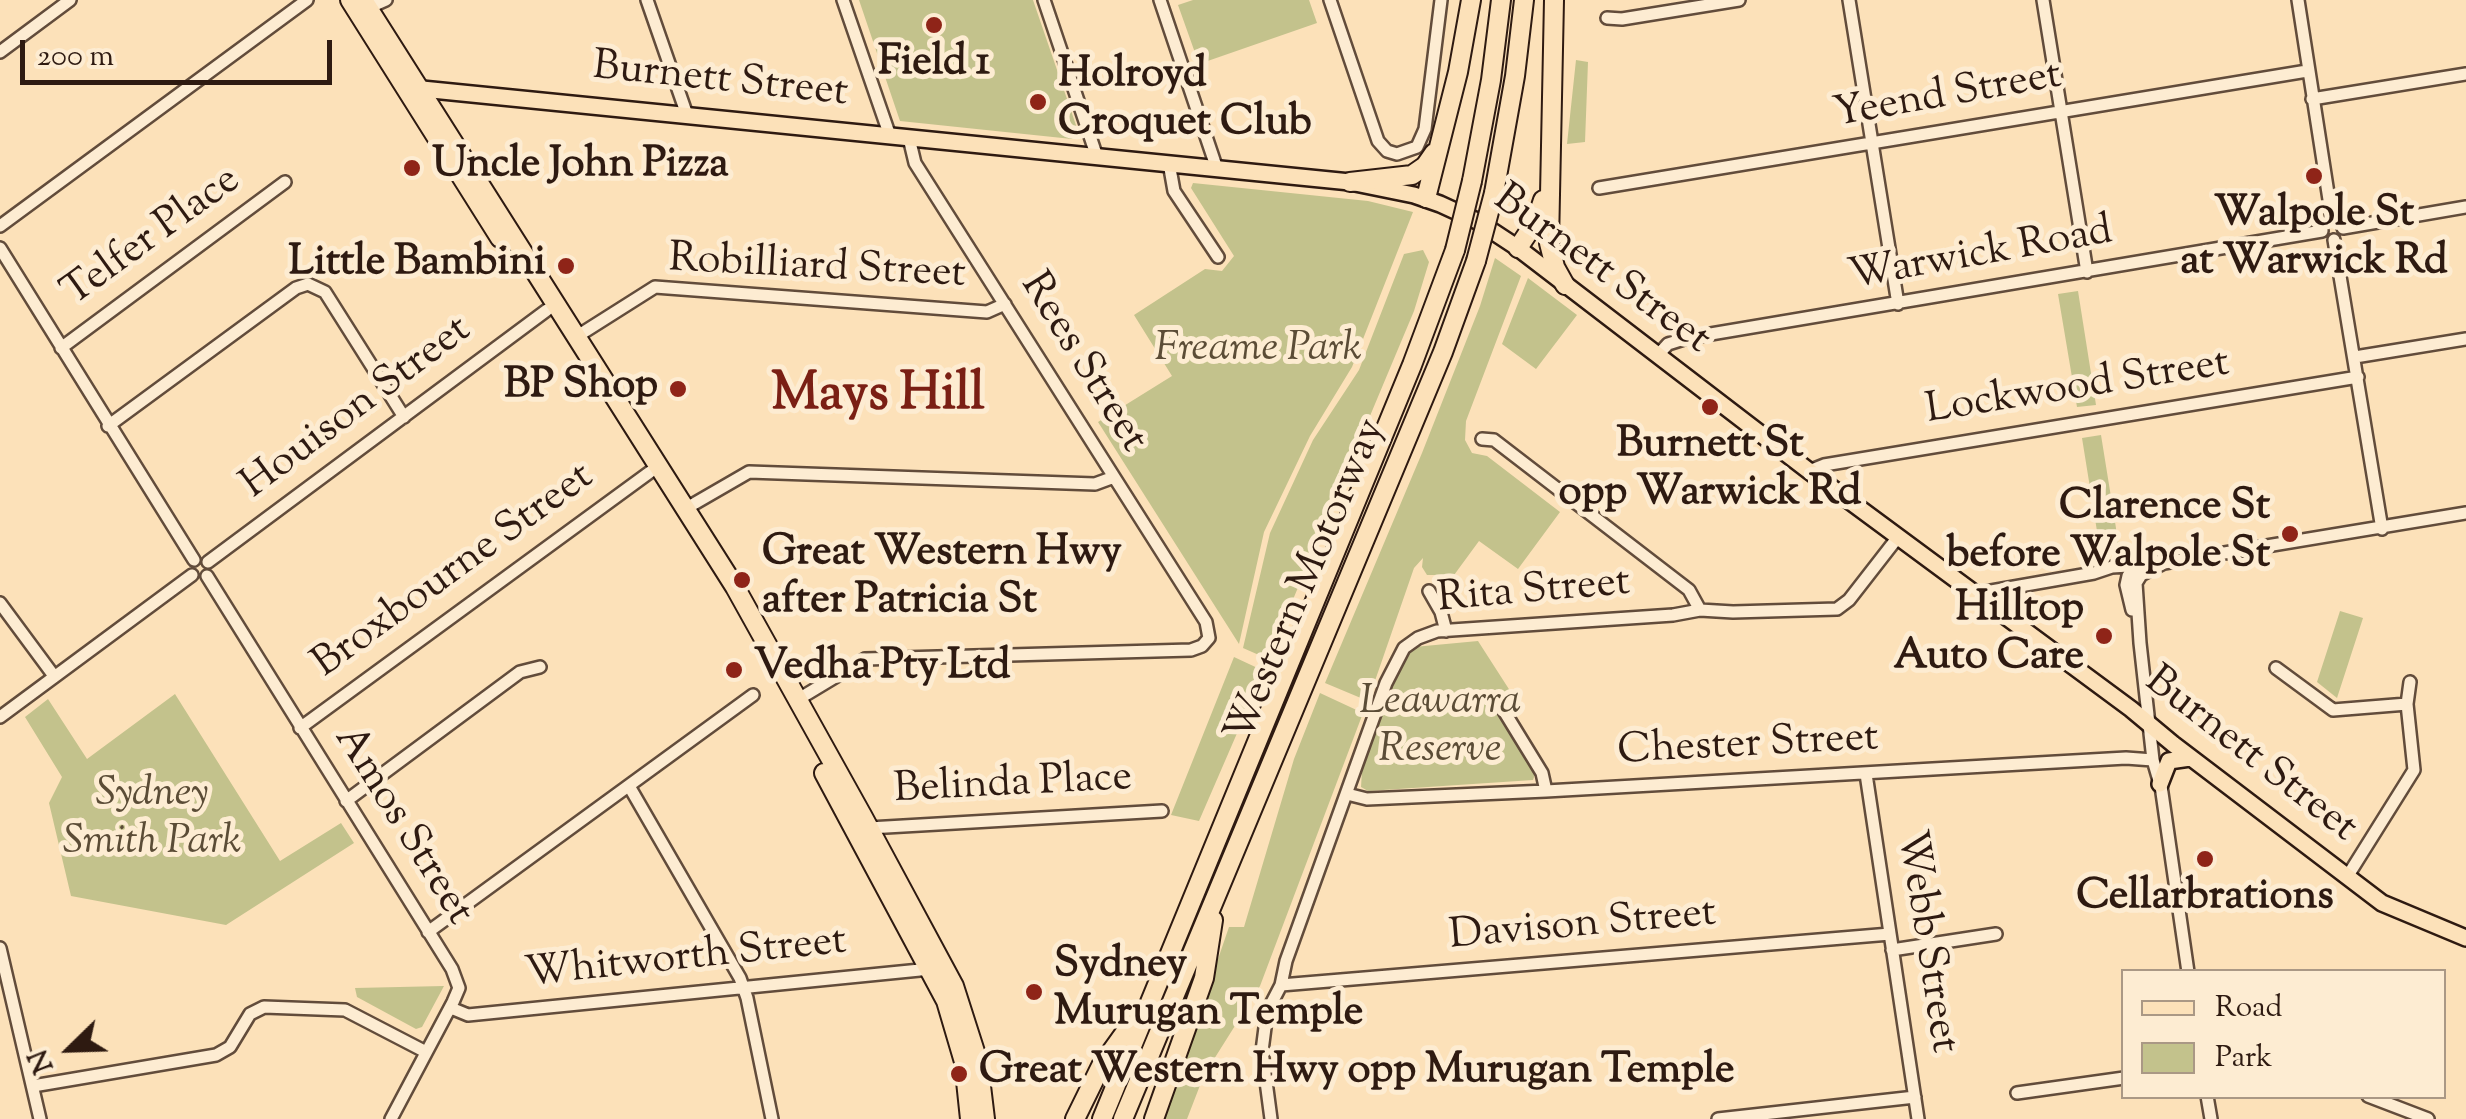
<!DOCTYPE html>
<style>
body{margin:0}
#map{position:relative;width:2466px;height:1119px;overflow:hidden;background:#fce1b9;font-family:"Sorts Mill Goudy",serif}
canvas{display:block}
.legend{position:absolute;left:2121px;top:969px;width:325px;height:130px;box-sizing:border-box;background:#fdecd2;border:2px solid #aa9885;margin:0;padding:12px 18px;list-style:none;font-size:30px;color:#2e1a11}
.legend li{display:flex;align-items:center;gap:20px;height:50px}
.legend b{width:50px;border:2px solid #aa9885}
.north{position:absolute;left:20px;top:999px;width:100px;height:100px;-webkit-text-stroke:8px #fdecd2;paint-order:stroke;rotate:247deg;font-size:28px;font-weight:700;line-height:40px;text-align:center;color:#2e1a11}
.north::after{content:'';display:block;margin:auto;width:35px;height:45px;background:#2e1a11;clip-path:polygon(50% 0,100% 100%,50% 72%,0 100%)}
.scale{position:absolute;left:20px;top:40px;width:312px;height:45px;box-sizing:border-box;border:5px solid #2e1a11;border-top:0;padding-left:12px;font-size:30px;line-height:35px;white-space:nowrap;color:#2e1a11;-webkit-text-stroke:8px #fdecd2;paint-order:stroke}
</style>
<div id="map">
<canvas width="2466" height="1119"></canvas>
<ul class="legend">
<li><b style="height:12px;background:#fce1b9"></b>Road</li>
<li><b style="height:28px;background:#c3c28c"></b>Park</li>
</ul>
<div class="north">N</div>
<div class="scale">200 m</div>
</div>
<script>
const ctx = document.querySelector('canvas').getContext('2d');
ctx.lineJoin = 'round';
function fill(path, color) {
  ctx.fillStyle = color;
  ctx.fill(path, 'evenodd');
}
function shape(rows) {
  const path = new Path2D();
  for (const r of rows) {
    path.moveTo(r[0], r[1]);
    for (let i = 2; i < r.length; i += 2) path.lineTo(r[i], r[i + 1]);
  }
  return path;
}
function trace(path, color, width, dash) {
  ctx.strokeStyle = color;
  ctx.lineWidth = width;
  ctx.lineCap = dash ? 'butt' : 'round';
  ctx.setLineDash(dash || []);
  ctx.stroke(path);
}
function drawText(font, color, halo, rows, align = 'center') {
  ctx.font = font + ' "Sorts Mill Goudy",serif';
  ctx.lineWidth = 10;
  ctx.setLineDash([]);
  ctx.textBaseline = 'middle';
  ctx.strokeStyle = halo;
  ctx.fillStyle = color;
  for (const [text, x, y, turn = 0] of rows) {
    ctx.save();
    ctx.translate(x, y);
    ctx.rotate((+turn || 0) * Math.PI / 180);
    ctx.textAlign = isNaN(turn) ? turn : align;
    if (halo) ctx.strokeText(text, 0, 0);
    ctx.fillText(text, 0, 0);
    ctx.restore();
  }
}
const green = shape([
 [859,0,1033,0,1078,131,1072,139,900,121],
 [1193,0,1309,0,1317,23,1199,64,1178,5],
 [1576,60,1588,62,1585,142,1567,144],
 [1193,183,1368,201,1413,212,1352,367,1310,436,1264,532,1239,644,1098,422,1172,376,1134,315,1205,269,1222,271,1234,256,1191,188],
 [1423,250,1429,262,1414,311,1268,659,1243,648,1270,533,1313,440,1359,370,1404,254],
 [1495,258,1521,276,1466,421,1465,440,1472,453,1487,456,1560,512,1518,569,1479,541,1446,586,1436,575,1427,575,1422,567,1423,558,1414,568,1368,701,1325,683,1422,453,1480,306],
 [1528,278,1577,315,1536,369,1502,344],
 [2078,291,2096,405,2077,407,2058,294],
 [2101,435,2120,553,2101,556,2082,438],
 [2340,611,2363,618,2337,698,2317,682],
 [1478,641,1514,697,1500,710,1499,716,1535,774,1533,780,1368,791,1361,787,1362,771,1402,660,1414,647],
 [1234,657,1264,671,1199,821,1171,815],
 [1320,693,1363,713,1260,986,1204,1075,1187,1119,1163,1119,1229,927,1244,927,1294,759],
 [175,694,280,861,341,823,354,843,226,925,71,896,49,803,62,777,25,717,48,699,87,759],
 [444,986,422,1027,416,1029,357,997,355,988]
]);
const minor = shape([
 [647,0,687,115],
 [843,0,890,136],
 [1044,0,1097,157],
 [1160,0,1217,169],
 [1330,0,1378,141,1387,151,1397,154,1417,147,1425,129,1441,0],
 [1849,0,1898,304],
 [2043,0,2087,272],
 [2298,0,2332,219],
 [368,8,386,0],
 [1607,18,1622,19,1739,0],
 [0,52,70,0],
 [2312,99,2466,74],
 [1169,163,1174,191,1218,257],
 [1599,188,2307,71],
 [0,226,307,0],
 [2343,228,2466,207],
 [2334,240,2382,529],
 [0,248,194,560],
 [576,337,655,287,987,312,1005,304],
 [61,348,285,182],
 [1657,356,1668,344,1687,338,2322,231],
 [2355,357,2466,339],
 [108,426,296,288,308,284,325,292,404,417],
 [1482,439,1494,440,1689,590,1700,610],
 [1809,471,1824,465,2358,377],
 [685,509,749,472,1095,484,1114,477],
 [208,562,547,310],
 [207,576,452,969,459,988,453,1002,391,1119],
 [1429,591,1441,612,1446,631],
 [1974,594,2094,573,2112,567,2128,566,2141,575],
 [0,603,54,676],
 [2132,610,2126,585,2128,576,2137,565,2148,560,2163,563],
 [2276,668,2333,710,2407,704],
 [797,700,865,659,1191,650,1202,646,1209,638,1206,622,915,163,909,138],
 [1504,711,1542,773,1546,791],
 [0,717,192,575],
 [300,728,650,472],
 [1866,774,1918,1119],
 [2160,779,2188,972],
 [2160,784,2153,760,2140,643,2136,583,2141,575,2164,563,2466,513],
 [629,786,740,978,747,998,772,1119],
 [1347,794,1367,799,1546,791,2126,758,2153,760],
 [346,801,520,672,540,667],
 [869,828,1162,811],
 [2347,877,2414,770,2407,704,2410,682],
 [428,932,753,695],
 [0,948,40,1119],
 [1892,950,1996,934],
 [1281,985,1890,934],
 [451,1008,468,1015,930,969],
 [33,1086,216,1055,230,1047,250,1014,264,1007,345,1010,426,1052],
 [2017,1093,2124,1078],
 [2207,1096,2211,1119],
 [2368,1096,2428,1119],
 [1271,1119,1262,1051,1267,1012,1281,985,1286,961,1386,683,1404,648,1418,638,1437,631,1673,615,1700,610,1733,612,1837,609,1849,600,1898,537],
 [1718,1119,1915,1097]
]);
const major = shape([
 [412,88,1350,182,1414,195,1440,204,1477,221,1518,248,1809,471,2131,709,2173,744,2382,903,2466,938],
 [2160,784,2169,761,2190,758]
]);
const highway = shape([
 [350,0,500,238],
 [363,0,735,587,863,817,954,986,978,1061,985,1119],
 [1554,0,1549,243,1555,267,1565,285],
 [1472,181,1491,80,1501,0],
 [1350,182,1412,175,1425,166,1434,153],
 [1494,193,1515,76,1524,0],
 [1426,198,1458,72,1471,0],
 [1518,248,1536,221,1543,200],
 [824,773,946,1001,964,1062,970,1119],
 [1075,1119,1101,1066,1134,1020],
 [1102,1119,1412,365,1455,250],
 [1123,1119,1443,352,1476,261],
 [1154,1119,1204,978,1213,920]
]);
const highwayBridge = shape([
 [1455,250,1472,181],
 [1476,261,1494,193]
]);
const markers = [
 [934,25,10,"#8f2418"],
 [1038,102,10,"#8f2418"],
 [412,168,10,"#8f2418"],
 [2314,176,10,"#8f2418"],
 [566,266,10,"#8f2418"],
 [678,389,10,"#8f2418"],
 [1710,407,10,"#8f2418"],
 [2290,534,10,"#8f2418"],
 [742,580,10,"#8f2418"],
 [2104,636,10,"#8f2418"],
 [734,670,10,"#8f2418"],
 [2205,859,10,"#8f2418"],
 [1034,992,10,"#8f2418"],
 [959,1074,10,"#8f2418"]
];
const poiNames = [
 ["Field 1",934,66,"center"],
 ["Holroyd",1058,78],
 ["Croquet Club",1058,126],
 ["Uncle John Pizza",432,168],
 ["Walpole St",2314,217,"center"],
 ["at Warwick Rd",2314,265,"center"],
 ["Little Bambini",546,266,"right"],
 ["BP Shop",658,389,"right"],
 ["Burnett St",1710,448,"center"],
 ["opp Warwick Rd",1710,496,"center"],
 ["Clarence St",2270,510,"right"],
 ["before Walpole St",2270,558,"right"],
 ["Great Western Hwy",762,556],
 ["after Patricia St",762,604],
 ["Hilltop",2084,612,"right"],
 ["Auto Care",2084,660,"right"],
 ["Vedha Pty Ltd",754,670],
 ["Cellarbrations",2205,900,"center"],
 ["Sydney",1054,968],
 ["Murugan Temple",1054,1016],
 ["Great Western Hwy opp Murugan Temple",979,1074]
];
const streetNames = [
 ["Burnett Street",720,83,6],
 ["Yeend Street",1948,98,-10],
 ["Telfer Place",153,239,-36],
 ["Warwick Road",1981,257,-10],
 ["Robilliard Street",817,270,3],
 ["Burnett Street",1600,272,36],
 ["Rees Street",1081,364,58],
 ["Lockwood Street",2078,390,-9],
 ["Houison Street",358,410,-37],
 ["Broxbourne Street",455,573,-36],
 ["Western Motorway",1309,582,-67],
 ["Rita Street",1534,594,-5],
 ["Chester Street",1748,748,-3],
 ["Burnett Street",2249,757,38],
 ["Belinda Place",1013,787,-3],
 ["Amos Street",401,827,58],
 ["Davison Street",1583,928,-5],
 ["Webb Street",1924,942,81],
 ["Whitworth Street",686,961,-6]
];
const parkNames = [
 ["Freame Park",1258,352],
 ["Leawarra",1440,705],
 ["Reserve",1440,753],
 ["Sydney",152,797],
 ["Smith Park",152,845]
];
const districtNames = [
 ["Mays Hill",878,399]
];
fill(green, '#c3c28c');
trace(minor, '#624c3b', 16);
trace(major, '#2e1a11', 20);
trace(highway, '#2e1a11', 22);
trace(minor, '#fdecd2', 11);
trace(major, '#fce1b9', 15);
trace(highway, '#fce1b9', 18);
trace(highwayBridge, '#2e1a11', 22, []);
trace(highwayBridge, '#fce1b9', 18);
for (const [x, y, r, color] of markers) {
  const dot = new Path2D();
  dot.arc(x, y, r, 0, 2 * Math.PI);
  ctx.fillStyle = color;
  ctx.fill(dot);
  trace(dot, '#fdecd2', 4);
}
drawText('bold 42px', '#2e1a11', '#fdecd2', poiNames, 'left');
drawText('42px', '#2e1a11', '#fdecd2', streetNames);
drawText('italic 42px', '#5b4c36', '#fdecd2', parkNames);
drawText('bold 52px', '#7a1f14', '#fdecd2', districtNames);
</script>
